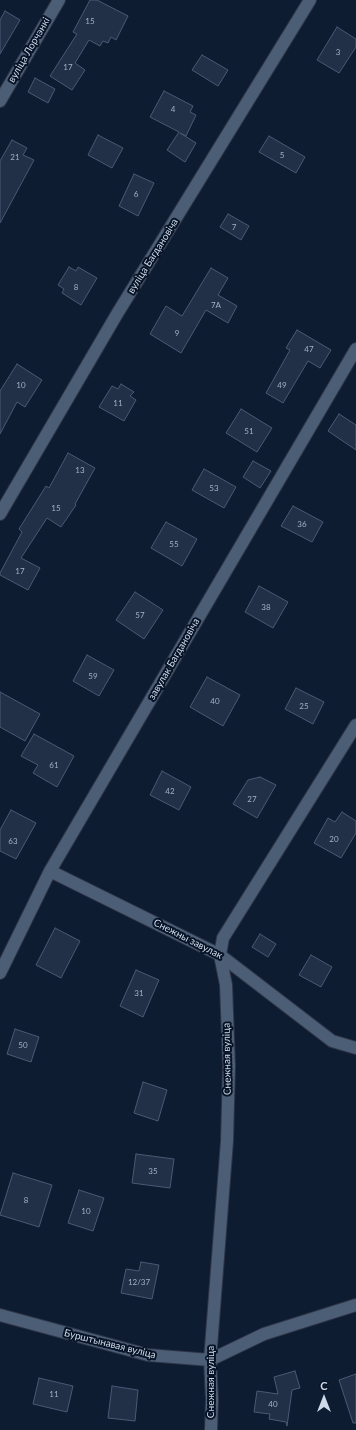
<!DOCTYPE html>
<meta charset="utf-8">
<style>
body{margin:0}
#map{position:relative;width:356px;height:1430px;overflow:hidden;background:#0e1c31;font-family:Lato,sans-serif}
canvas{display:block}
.north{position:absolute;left:304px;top:1378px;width:40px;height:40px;-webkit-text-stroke:3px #061327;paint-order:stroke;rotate:0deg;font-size:11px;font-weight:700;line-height:16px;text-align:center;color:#cfd9e8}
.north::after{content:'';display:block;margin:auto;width:14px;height:18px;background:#cfd9e8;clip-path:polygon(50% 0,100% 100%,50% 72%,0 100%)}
</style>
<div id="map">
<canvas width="356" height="1430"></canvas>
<div class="north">С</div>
</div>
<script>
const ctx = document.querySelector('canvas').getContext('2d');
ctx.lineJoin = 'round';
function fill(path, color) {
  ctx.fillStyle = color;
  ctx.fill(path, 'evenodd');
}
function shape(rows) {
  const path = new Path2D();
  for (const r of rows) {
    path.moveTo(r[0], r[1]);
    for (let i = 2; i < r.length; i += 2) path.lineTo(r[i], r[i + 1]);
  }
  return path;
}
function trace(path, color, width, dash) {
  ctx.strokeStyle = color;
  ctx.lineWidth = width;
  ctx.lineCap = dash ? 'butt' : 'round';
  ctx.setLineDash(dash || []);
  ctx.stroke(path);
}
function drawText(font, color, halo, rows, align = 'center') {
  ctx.font = font + ' Lato,sans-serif';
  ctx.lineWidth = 4;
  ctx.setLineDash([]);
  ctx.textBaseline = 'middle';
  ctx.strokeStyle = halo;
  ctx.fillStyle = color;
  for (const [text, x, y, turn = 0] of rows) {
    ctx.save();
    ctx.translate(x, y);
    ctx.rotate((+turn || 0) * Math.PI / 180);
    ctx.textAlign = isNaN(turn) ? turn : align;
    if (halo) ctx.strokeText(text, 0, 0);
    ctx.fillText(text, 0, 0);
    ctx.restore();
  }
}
const building = shape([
 [90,0,97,0,128,16,116,40,111,37,108,43,103,41,100,46,89,40,75,63,85,70,72,90,50,76,77,34,73,32,90,0],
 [5,11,20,20,0,54,0,20,5,11],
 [337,27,356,39,356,47,339,73,317,60,337,27],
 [202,55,228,70,218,86,192,70,202,55],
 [35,78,55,89,48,103,28,92,35,78],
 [164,91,193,106,190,112,196,115,186,136,180,133,196,143,185,162,167,150,179,132,150,117,164,91],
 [98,135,123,148,112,168,88,155,98,135],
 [269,136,305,157,296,173,259,152,269,136],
 [12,140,27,148,23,155,34,160,0,223,0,161,12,140],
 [134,174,154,183,138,216,119,206,134,174],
 [228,214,249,226,241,240,220,227,228,214],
 [69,267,76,271,78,267,97,278,81,305,62,293,64,289,58,285,69,267],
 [211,268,228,278,218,295,237,306,228,323,206,310,181,353,150,334,166,306,182,316,211,268],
 [297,330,331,350,320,368,308,361,283,403,266,393,290,350,286,348,297,330],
 [17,364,42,380,25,407,17,402,0,434,0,391,17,364],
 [121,384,134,392,130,396,136,400,124,421,99,407,112,386,118,389,121,384],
 [241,409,272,428,257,452,226,433,241,409],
 [339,414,356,425,356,450,328,431,339,414],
 [68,453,95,468,75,504,76,505,61,527,47,518,21,558,40,568,28,590,0,575,0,573,22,532,19,529,46,486,49,488,68,453],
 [253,461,271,471,260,488,243,477,253,461],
 [204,469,236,487,224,508,192,490,204,469],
 [293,506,323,522,312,542,281,526,293,506],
 [166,522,197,539,182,566,151,548,166,522],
 [259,586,288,602,273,628,245,612,259,586],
 [135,592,163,610,144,639,116,620,135,592],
 [87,655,114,670,99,696,73,681,87,655],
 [207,677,240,695,223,726,190,707,207,677],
 [296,688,324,702,313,724,285,709,296,688],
 [0,692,40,714,25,741,0,727,0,692],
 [34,734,74,756,57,787,33,773,38,765,21,756,34,734],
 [162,771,191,787,179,810,150,795,162,771],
 [260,777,276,785,257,818,233,804,248,780,260,777],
 [11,810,36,823,16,859,0,851,0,830,11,810],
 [342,812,356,821,356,833,341,858,314,843,328,818,335,822,342,812],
 [55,928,80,941,61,978,36,965,55,928],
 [260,934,276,944,268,957,252,947,260,934],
 [311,955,332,967,321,987,299,975,311,955],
 [136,970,159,980,143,1017,120,1006,136,970],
 [15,1029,39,1037,31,1062,7,1054,15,1029],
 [143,1082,167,1090,158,1121,134,1113,143,1082],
 [136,1154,174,1159,170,1188,132,1183,136,1154],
 [13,1173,52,1185,39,1227,0,1215,13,1173],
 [79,1190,104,1198,93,1231,68,1223,79,1190],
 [141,1262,159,1265,152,1299,121,1293,126,1269,139,1271,141,1262],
 [295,1371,300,1388,292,1390,287,1426,286,1422,269,1419,270,1414,254,1412,257,1391,278,1394,274,1377,295,1371],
 [356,1374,356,1423,353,1423,339,1380,356,1374],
 [39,1378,73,1386,67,1412,33,1404,39,1378],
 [112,1386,138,1390,135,1421,108,1418,112,1386]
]);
const street = shape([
 [0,101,59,0],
 [0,514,117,314,310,0],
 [50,871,220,955,332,1041,356,1048],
 [0,973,50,871,356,349],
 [0,1315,148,1355,210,1360,264,1334,356,1305],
 [211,1430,212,1399,210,1360,227,1141,229,1066,226,985,220,955,223,938,356,725]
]);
const numberNames = [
 ["15",90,21],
 ["3",338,52],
 ["17",68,67],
 ["4",173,109],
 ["5",282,155],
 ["21",15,157],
 ["6",136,194],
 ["7",234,227],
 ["8",76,287],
 ["7А",216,305],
 ["9",177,333],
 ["47",309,349],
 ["10",21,385],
 ["49",282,385],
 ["11",118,403],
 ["51",249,431],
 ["13",80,470],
 ["53",214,488],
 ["15",56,508],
 ["36",302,524],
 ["55",174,544],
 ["17",20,571],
 ["38",266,607],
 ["57",140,615],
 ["59",93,676],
 ["40",215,701],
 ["25",304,706],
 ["61",54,765],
 ["42",170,791],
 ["27",252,799],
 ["20",334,839],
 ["63",13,841],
 ["31",139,993],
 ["50",23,1045],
 ["35",153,1171],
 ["8",26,1200],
 ["10",86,1211],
 ["12/37",139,1282],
 ["11",54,1394],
 ["40",273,1404]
];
const streetNames = [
 ["вуліца Лорчэнкі",29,50,-60],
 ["вуліца Багдановіча",153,256,-58],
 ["завулак Багдановіча",174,659,-60],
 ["Снежны завулак",188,939,27],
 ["Снежная вуліца",227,1059,-91],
 ["Бурштынавая вуліца",110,1344,14],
 ["Снежная вуліца",211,1382,-90]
];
fill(building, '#213047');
trace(building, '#4a5a74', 1);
trace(street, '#2e3446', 14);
trace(street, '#4c5d76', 12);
drawText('8px', '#a4afc0', null, numberNames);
drawText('10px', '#cfd9e8', '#061327', streetNames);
</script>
